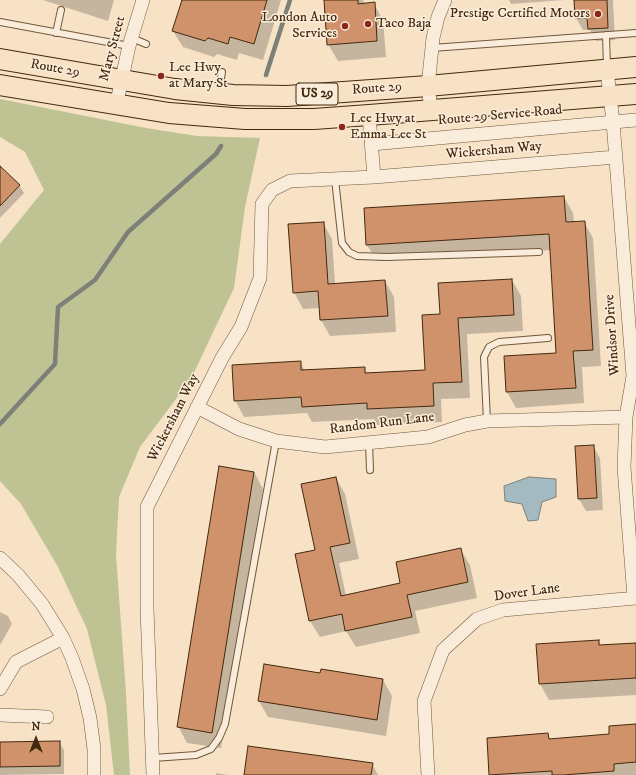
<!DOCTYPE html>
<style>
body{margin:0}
#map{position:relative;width:636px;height:775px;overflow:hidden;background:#f7e2c6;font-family:"IM FELL DW Pica",serif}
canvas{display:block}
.north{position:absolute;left:16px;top:719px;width:40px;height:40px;-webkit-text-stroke:3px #faecda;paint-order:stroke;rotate:0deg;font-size:11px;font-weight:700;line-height:16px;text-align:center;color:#43290e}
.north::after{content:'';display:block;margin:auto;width:14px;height:18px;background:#43290e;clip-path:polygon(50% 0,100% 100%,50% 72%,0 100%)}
</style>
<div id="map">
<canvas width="636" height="775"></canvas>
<div class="north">N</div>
</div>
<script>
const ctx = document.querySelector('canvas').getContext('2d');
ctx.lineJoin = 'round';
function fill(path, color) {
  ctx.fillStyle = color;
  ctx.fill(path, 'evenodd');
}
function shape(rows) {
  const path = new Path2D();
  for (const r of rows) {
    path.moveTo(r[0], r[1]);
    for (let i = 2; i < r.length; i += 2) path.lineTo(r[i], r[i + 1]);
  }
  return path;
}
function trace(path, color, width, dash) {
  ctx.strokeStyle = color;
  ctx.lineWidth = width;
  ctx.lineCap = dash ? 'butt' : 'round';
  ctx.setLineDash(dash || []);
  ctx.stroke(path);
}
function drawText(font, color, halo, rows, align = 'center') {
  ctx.font = font + ' "IM FELL DW Pica",serif';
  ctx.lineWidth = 3;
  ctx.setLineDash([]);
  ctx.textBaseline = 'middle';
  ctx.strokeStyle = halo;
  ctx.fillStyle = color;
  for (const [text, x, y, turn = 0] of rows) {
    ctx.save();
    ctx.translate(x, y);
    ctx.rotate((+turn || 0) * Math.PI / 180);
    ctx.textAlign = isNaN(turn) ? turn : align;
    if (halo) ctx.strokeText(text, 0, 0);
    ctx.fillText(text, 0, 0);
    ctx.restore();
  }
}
const green = shape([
 [0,99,146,128,197,136,260,138,245,207,234,288,191,379,140,447,119,497,116,555,126,693,130,775,114,775,106,705,87,629,58,567,21,504,0,481,0,244,44,190,25,152,0,137]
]);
const water = shape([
 [529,477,556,479,556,497,542,502,538,520,528,521,522,504,505,501,504,486,529,477]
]);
const shadow = shape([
 [43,0,114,0,108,21],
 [183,0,281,0,263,60,239,53,237,60,217,54,214,57,183,47,173,31],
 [325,0,363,0,365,4,374,4,383,20,386,57,338,61,328,44],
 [509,0,564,0,511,4],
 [575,0,613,0,615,40,596,41,590,30,583,30,576,18],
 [0,171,19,185,24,193,0,218],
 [564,197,573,213,574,222,584,222,593,238,601,366,582,367,584,403,516,408,507,392,557,354,551,250,377,261,367,245,365,209],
 [323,223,332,239,335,284,385,281,394,297,396,332,330,336,321,320,320,308,303,309,294,292],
 [512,280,521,296,523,331,467,334,470,398,441,399,442,422,377,425,374,419,312,422,307,413,244,417,235,400,300,362,305,371,364,368,368,374,426,371,441,315],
 [593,446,600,458,603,510,586,511,579,499],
 [254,472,263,489,221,748,187,743,178,726],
 [336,478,345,494,359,559,339,563,346,596,401,584,460,549,470,565,477,598,415,611,420,633,356,647,346,631,320,637,310,621,296,555,316,551],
 [0,612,8,616,12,624,0,645],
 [598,641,601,646,636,644,636,695,549,700,540,684],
 [322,670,383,680,392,696,386,736,268,717,259,701,321,675],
 [636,725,636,775,490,775,488,739,547,734,551,740,610,735],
 [59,742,64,750,64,774,0,775,0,743],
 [372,764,378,775,245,775],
 [216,773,228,775,216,775]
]);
const stream = shape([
 [266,75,290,0],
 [0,424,55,364,58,307,95,280,128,232,216,154,221,146]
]);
const building = shape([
 [182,0,267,0,254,44,230,37,228,44,208,38,205,41,172,31,182,0],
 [324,0,358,0,358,4,375,2,377,41,327,45,324,0],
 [574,0,607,0,608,28,588,29,587,18,575,18,574,0],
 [0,166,20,185,0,206,0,166],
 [564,196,566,222,585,221,593,350,573,351,576,388,506,392,504,356,556,353,549,234,366,245,364,208,564,196],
 [324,222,328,284,385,280,388,316,320,320,318,291,293,293,288,224,324,222],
 [512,279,514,315,458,318,462,382,433,383,434,406,367,409,367,403,302,407,301,397,234,401,232,365,301,361,301,370,365,367,365,373,425,370,422,315,440,314,438,283,512,279],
 [594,445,597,498,578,499,575,446,594,445],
 [219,466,254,472,212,733,177,727,219,466],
 [336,477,350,543,330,547,341,596,400,583,396,562,461,548,468,582,407,595,412,617,345,631,342,614,309,621,295,554,315,550,301,484,336,477],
 [599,640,599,645,636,643,636,678,539,684,536,644,599,640],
 [264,664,320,673,321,669,383,679,377,720,258,701,264,664],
 [636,724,636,762,614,764,614,771,563,775,552,775,552,771,489,775,487,738,548,733,549,739,609,734,609,726,636,724],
 [60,741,60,766,0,767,0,742,60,741],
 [248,746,373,763,371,775,244,775,248,746]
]);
const service = shape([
 [0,22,129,46],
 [56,33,61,10],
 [606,35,607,68],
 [132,38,146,44],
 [432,48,636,33],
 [219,90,222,72],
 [335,179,342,243,349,252,357,256,387,257,539,252],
 [487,421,484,357,489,347,499,342,548,338],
 [369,443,370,470],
 [153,758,196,755,211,749,219,738,225,724,276,441]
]);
const minor = shape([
 [607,70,613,122,633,376,626,417,624,467,634,598],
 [116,106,129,46,143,0],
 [431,110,428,86,433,38,438,17,445,0],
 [372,144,636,120],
 [374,177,616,157],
 [197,407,239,429,276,441,325,447,428,437,465,425,487,421,626,417],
 [0,558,18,575,42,604,63,638,72,658,83,689,90,718,94,749,94,775],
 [0,689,16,662,63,638],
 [0,715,47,717],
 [153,775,147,608,147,507,222,358,241,327,260,278,262,204,272,190,290,181,374,177,369,115],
 [428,775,424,701,443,650,477,619,503,610,636,598]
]);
const primary = shape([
 [0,59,175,89,233,95,287,96,428,86,636,67],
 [0,85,169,113,245,119,314,119,369,115,636,94]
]);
const markers = [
 [598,14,4,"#8f2418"],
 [368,24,4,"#8f2418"],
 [345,26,4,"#8f2418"],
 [161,76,4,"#8f2418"],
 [342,127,4,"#8f2418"]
];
const shields = [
 [317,94,42]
];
const shieldNames = [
 ["US 29",317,94]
];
const poiNames = [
 ["Prestige Certified Motors",590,14,"right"],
 ["London Auto",337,18,"right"],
 ["Services",337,34,"right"],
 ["Taco Baja",376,24],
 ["Lee Hwy",169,68],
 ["at Mary St",169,84],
 ["Lee Hwy at",350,119],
 ["Emma Lee St",350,135]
];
const streetNames = [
 ["Mary Street",113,49,-75],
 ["Route 29",55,69,10],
 ["Route 29",377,89,-4],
 ["Route 29 Service Road",500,116,-5],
 ["Wickersham Way",494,151,-5],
 ["Windsor Drive",613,335,-94],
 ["Wickersham Way",174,418,-63],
 ["Random Run Lane",382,424,-7],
 ["Dover Lane",527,593,-8]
];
fill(green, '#bfc393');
fill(water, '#a3bac0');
trace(water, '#7d8079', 1);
fill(shadow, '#0003');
trace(stream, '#7d8079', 4.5);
fill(building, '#d0926b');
trace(building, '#43290e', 1);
trace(service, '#70573c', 8);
trace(minor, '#70573c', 14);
trace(primary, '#43290e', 22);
trace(service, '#faecda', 6);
trace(minor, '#faecda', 13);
trace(primary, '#f7e2c6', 20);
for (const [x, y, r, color] of markers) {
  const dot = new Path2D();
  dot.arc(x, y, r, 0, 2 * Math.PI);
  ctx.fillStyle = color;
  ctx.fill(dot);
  trace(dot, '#faecda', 1.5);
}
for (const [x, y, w] of shields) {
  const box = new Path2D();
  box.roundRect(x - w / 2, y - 11, w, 22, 3);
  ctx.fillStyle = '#faecda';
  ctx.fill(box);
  trace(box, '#43290e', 1);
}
drawText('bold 13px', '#43290e', null, shieldNames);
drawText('14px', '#43290e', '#faecda', poiNames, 'left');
drawText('14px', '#43290e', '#faecda', streetNames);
</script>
